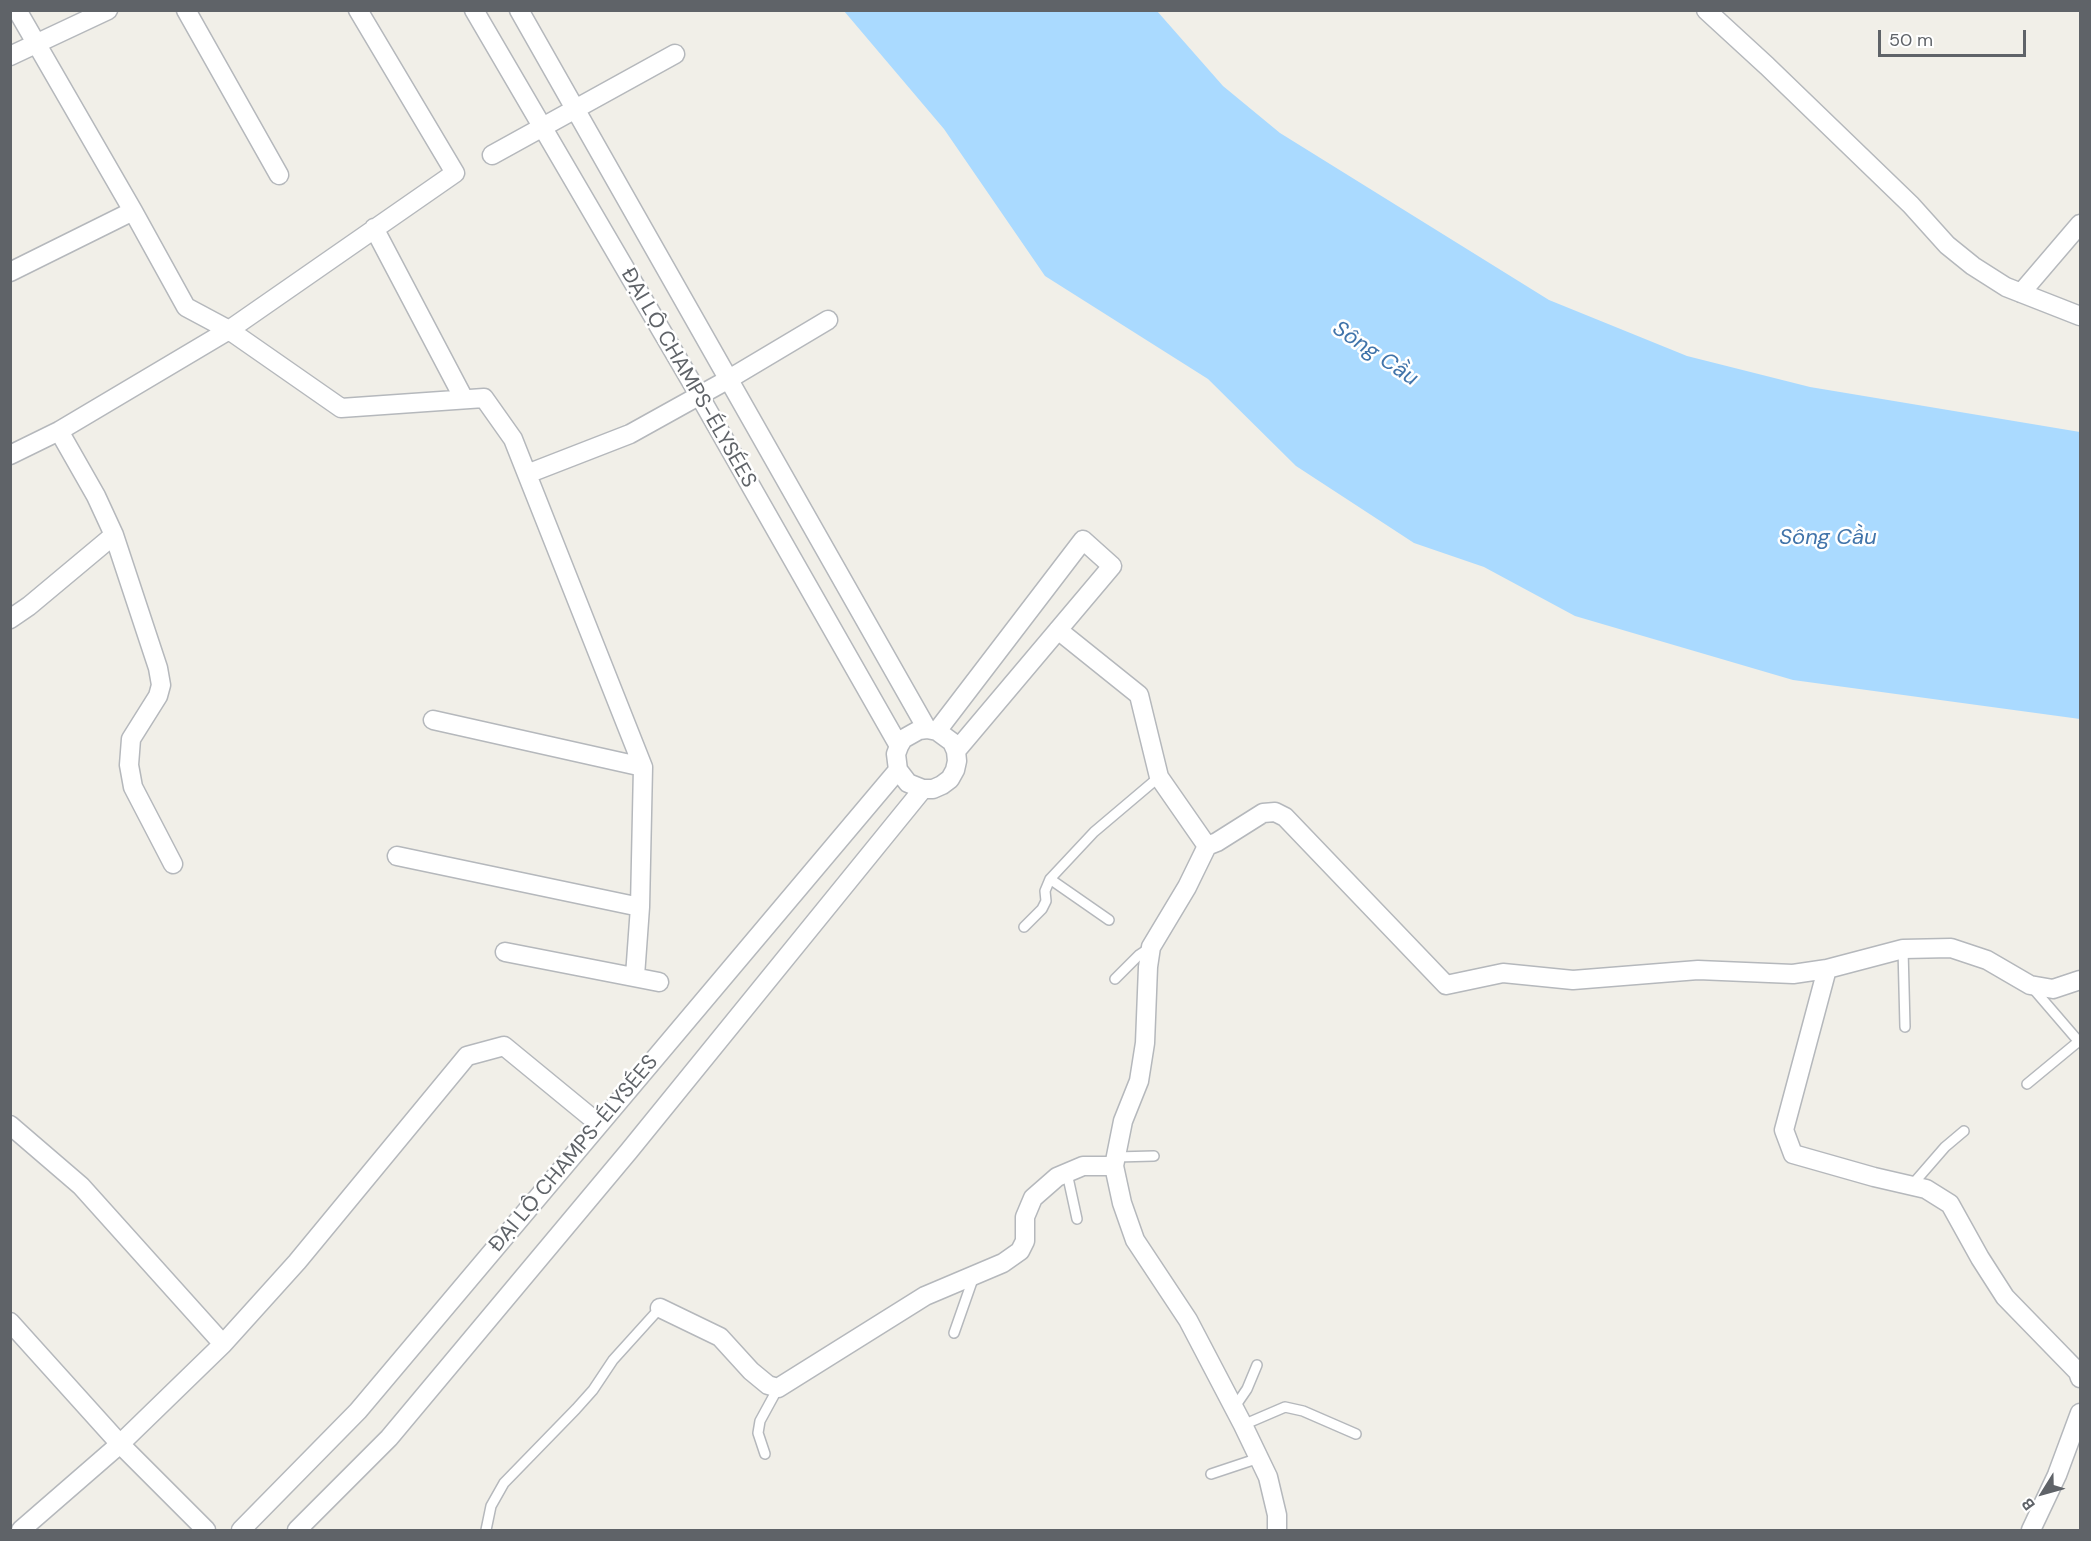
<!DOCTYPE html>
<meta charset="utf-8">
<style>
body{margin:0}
#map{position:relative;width:2091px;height:1541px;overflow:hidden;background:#f1efe8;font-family:"DM Sans",sans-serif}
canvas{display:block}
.frame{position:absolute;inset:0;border:12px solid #5f6368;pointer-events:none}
.north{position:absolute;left:2013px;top:1463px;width:60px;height:60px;-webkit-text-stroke:4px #fff;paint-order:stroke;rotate:233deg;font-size:16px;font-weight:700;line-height:24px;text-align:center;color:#5f6368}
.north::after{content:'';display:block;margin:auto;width:21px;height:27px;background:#5f6368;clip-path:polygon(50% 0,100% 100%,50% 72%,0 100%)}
.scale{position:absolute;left:1878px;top:30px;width:148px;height:27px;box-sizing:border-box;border:3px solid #5f6368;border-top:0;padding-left:8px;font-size:18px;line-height:21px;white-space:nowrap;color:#5f6368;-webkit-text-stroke:4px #fff;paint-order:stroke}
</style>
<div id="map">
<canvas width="2091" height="1541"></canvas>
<div class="frame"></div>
<div class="north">B</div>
<div class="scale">50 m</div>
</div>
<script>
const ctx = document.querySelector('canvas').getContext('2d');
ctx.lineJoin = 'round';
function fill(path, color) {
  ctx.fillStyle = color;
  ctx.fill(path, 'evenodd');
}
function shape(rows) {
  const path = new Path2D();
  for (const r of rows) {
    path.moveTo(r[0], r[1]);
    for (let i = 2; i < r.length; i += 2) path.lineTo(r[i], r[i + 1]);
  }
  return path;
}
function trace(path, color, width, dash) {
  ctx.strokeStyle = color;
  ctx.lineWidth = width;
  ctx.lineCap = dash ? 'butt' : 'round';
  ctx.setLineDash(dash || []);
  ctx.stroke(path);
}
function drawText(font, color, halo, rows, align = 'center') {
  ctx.font = font + ' "DM Sans",sans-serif';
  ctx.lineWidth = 5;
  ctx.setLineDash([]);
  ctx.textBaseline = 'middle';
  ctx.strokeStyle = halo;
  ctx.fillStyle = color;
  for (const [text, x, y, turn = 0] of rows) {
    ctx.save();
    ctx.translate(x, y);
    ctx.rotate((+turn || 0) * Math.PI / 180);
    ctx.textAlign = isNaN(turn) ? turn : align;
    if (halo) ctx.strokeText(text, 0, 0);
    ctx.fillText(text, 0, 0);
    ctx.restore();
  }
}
const water = shape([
 [844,11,1157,11,1223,86,1280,133,1549,300,1687,356,1810,387,2080,432,2080,719,1793,680,1575,616,1484,567,1414,543,1296,466,1208,379,1045,276,944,129]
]);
const service = shape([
 [1050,879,1109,920],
 [1024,927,1042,909,1046,901,1045,891,1050,879,1094,832,1159,777],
 [1903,949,1905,1027],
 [1115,979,1139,955,1151,947],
 [2031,986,2080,1043],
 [2027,1084,2079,1041],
 [1116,1157,1154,1156],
 [1067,1173,1077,1219],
 [1912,1185,1945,1147,1964,1131],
 [954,1333,974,1276],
 [1234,1408,1247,1389,1257,1365],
 [1243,1425,1285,1407,1303,1411,1356,1434],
 [765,1454,758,1433,760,1421,778,1388],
 [1211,1474,1259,1458],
 [486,1530,491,1506,504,1483,576,1409,593,1390,613,1360,660,1308]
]);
const minor = shape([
 [17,10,133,211,186,307,229,330,341,408,484,398,513,439,643,767,640,907,635,976],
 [186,10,279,175],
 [474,10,699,395,899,746],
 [519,10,927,729],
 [1706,10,1767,66,1911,205,1947,245,1973,266,2006,287,2080,316],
 [10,56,108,10],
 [492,155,675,54],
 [374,228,464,399],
 [10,272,133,211],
 [2021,293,2080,224],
 [59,431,96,496,114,535,158,668,161,685,158,696,131,739,129,765,133,787,173,864],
 [10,455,59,431,229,330,455,173,358,10],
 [527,474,630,434,729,379,828,320],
 [10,619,29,606,114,535],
 [1058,630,1139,695,1159,777,1207,846,1187,887,1151,947,1148,967,1145,1043,1139,1081,1123,1121,1114,1166,1122,1203,1135,1240,1188,1320,1243,1425,1268,1477,1277,1515,1277,1530],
 [433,720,643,767],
 [937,731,1083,540,1112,566,956,751,957,761,955,770,950,779,942,785,933,789,923,789,908,783,898,770,896,754,899,746,903,739,919,730,927,729,937,731,952,742,956,751],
 [1207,846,1217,842,1263,813,1275,812,1285,817,1446,985,1503,973,1573,980,1698,970,1793,974,1827,969,1903,949,1951,948,1987,960,2030,985,2053,989,2080,980],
 [397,856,640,907],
 [505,952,659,982],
 [1827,969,1784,1130,1793,1154,1874,1177,1926,1189,1950,1204,1980,1258,2005,1297,2078,1372,2080,1378],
 [10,1125,81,1186,223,1344],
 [660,1308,720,1337,751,1371,768,1385,778,1388,925,1296,1003,1263,1020,1251,1025,1241,1025,1217,1033,1198,1057,1177,1083,1166,1114,1166],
 [10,1322,120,1444,206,1530],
 [21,1530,120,1444,223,1344,297,1262,467,1056,504,1046,599,1124],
 [241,1530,358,1411,898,770],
 [297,1530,389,1438,629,1151,923,789],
 [2031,1530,2057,1475,2080,1413]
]);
const streetNames = [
 ["ĐẠI LỘ CHAMPS-ÉLYSÉES",688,378,60],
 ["ĐẠI LỘ CHAMPS-ÉLYSÉES",574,1154,-50]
];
const waterNames = [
 ["Sông Cầu",1375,354,34],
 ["Sông Cầu",1828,538]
];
fill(water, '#aadaff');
trace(service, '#b5b8bc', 12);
trace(minor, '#b5b8bc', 21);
trace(service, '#fff', 9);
trace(minor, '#fff', 18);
drawText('21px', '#5f6368', '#fff', streetNames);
drawText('italic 22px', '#4174aa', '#fff', waterNames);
</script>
